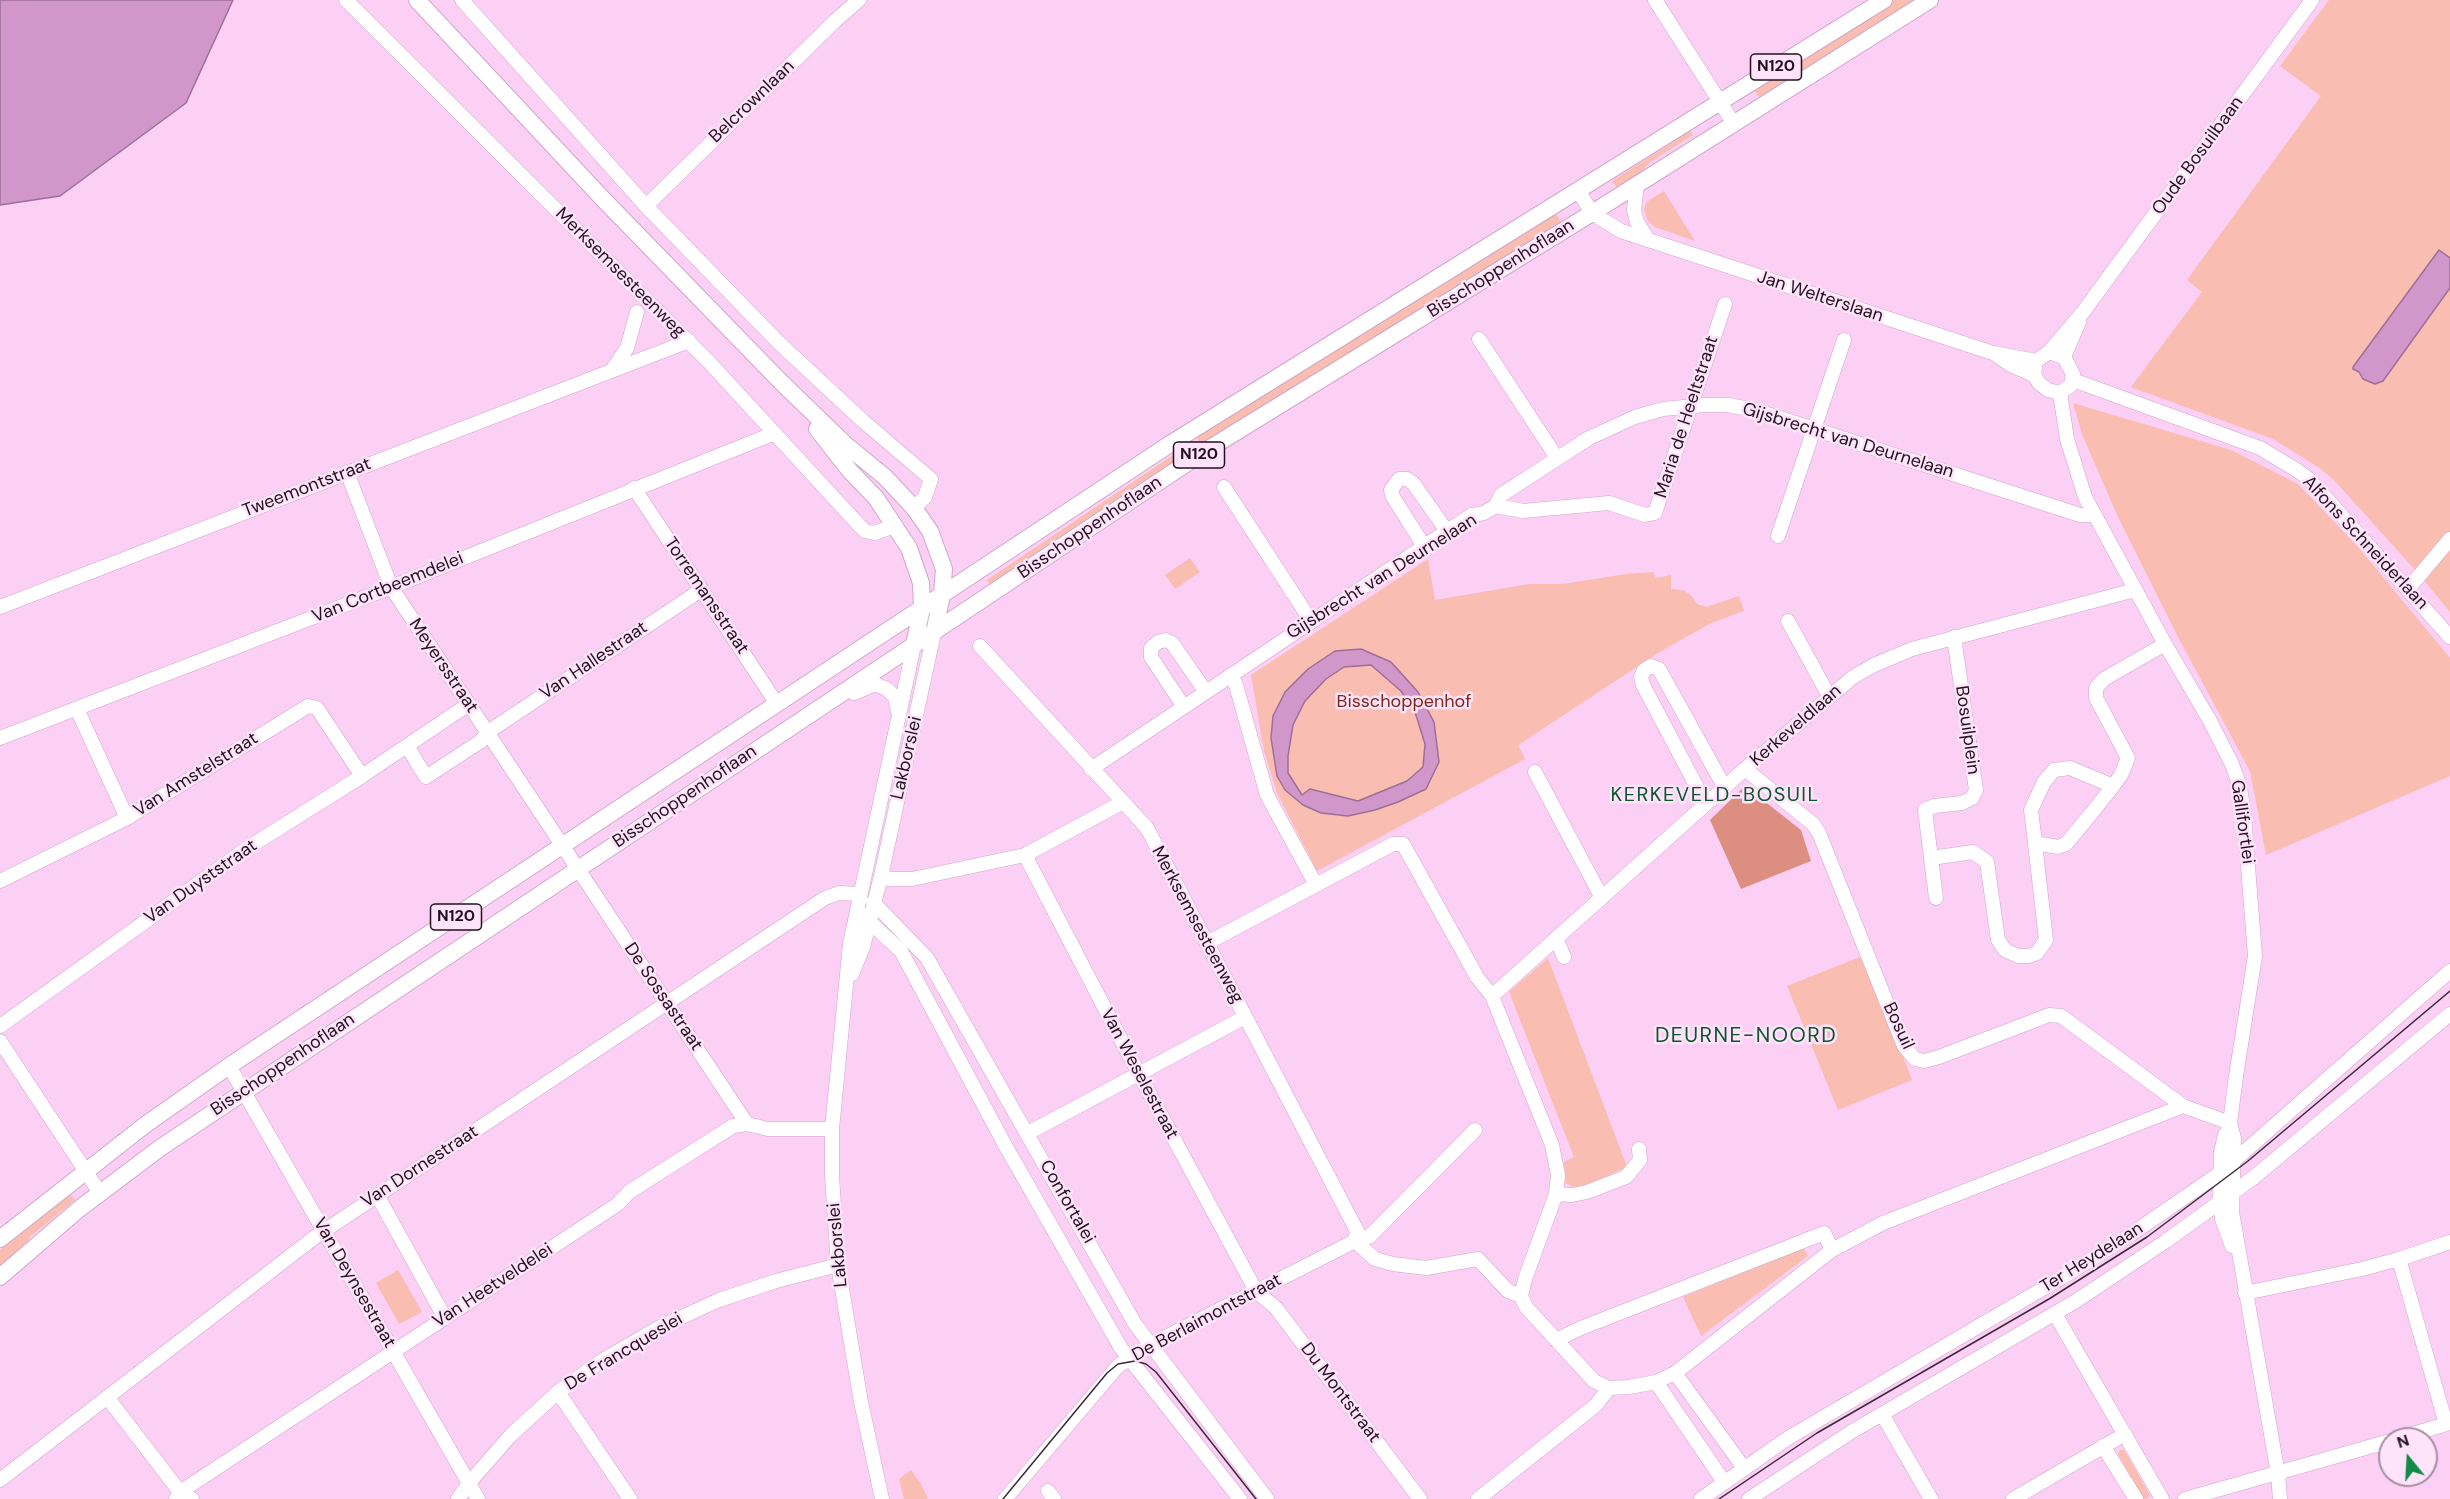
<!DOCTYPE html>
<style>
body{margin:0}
#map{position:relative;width:2450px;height:1499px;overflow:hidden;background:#fccff5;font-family:"DM Sans",sans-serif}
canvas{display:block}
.north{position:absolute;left:2378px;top:1427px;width:60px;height:60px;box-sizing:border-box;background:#ffe3fa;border:2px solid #a78fa3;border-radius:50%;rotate:342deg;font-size:16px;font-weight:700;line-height:24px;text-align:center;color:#221220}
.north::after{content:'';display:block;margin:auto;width:21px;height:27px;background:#118b46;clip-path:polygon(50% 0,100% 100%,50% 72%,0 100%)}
</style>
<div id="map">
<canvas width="2450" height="1499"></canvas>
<div class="north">N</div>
</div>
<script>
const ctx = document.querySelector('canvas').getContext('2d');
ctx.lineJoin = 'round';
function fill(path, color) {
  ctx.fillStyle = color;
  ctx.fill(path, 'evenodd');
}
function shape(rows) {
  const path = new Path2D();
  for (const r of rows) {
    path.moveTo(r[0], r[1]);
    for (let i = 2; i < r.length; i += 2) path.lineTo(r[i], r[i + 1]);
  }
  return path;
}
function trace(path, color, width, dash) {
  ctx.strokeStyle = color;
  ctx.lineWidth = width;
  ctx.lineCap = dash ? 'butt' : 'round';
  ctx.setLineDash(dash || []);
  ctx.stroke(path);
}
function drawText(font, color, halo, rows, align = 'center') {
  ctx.font = font + ' "DM Sans",sans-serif';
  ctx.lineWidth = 5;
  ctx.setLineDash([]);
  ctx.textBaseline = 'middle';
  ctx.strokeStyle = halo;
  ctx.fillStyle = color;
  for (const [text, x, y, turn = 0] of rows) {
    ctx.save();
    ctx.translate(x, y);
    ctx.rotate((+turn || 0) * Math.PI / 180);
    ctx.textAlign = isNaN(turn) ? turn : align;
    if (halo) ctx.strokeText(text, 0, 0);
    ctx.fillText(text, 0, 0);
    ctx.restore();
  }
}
const green = shape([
 [1894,0,1920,0,1761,99,1753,88],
 [2329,0,2450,0,2450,612,2417,572,2333,479,2318,467,2273,439,2131,387,2202,292,2187,280,2321,96,2280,66],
 [1689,129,1693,135,1650,162,1638,176,1617,188,1612,181,1675,141],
 [1664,191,1670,201,1695,241,1655,227,1648,221,1644,210,1645,205,1648,201],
 [1554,211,1561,222,1202,446,1194,434],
 [2073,403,2231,450,2298,484,2358,547,2450,658,2450,776,2266,855,2250,771,2178,637,2118,517,2082,434],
 [1189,438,1197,449,992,587,987,580,1176,453],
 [1190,558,1200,572,1175,589,1165,575],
 [1428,559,1435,600,1529,584,1563,584,1626,574,1653,572,1656,578,1671,575,1671,589,1683,590,1692,596,1697,604,1706,607,1739,596,1744,611,1711,623,1658,653,1518,745,1525,759,1317,871,1277,793,1264,751,1251,675],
 [1865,955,1912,1080,1838,1110,1787,986],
 [1548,958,1627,1167,1577,1189,1566,1183,1564,1162,1574,1157,1509,992],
 [69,1193,75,1200,31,1236,24,1248,0,1270,0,1250],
 [1803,1248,1808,1256,1701,1336,1683,1297],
 [398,1270,422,1312,399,1324,376,1283],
 [2120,1450,2124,1450,2150,1495,2148,1498,2144,1499,2118,1454],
 [911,1470,921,1484,928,1499,904,1499,899,1479]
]);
const forest = shape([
 [1745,786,1801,830,1811,861,1741,889,1710,820]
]);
const water = shape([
 [0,0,233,0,186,103,60,196,0,205,0,0],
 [2439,250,2450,258,2450,288,2383,381,2375,384,2363,379,2359,372,2353,369,2353,367,2439,250],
 [1361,649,1391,662,1418,692,1434,722,1439,762,1426,789,1398,802,1375,810,1348,816,1321,813,1303,805,1285,790,1277,776,1271,738,1273,716,1285,692,1308,669,1335,651,1361,649],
 [1371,665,1401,691,1416,715,1425,744,1423,767,1407,781,1358,801,1310,789,1302,795,1288,773,1288,756,1293,725,1305,701,1326,679,1344,667,1371,665]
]);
const minor = shape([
 [346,0,709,362,858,524,865,531,874,533,895,526],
 [462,0,646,206,778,342,863,421,931,479,925,497,914,508],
 [1655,0,1734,124],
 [1637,184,1634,210,1637,222,1648,240],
 [1578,190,1592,213,1621,231,1993,353,2036,361],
 [646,206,836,20,859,0],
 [1479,339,1557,458],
 [2049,352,2083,312,2312,0],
 [2049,352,2064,357,2073,374,2071,385,2060,393,2048,390,2039,383,2034,375,2036,361,2049,352],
 [1999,357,2011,365,2034,375],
 [2064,357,2079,322],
 [613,369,627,348,637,312],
 [2073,380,2260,448,2298,471,2310,480,2450,637],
 [2060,393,2067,439,2085,497,2165,644,2210,721,2232,764,2240,787,2244,815,2255,956,2236,1076,2230,1123,2234,1138,2232,1212,2278,1474,2280,1499],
 [347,472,391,587,747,1124],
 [1224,487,1311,621],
 [634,488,777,704],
 [1496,506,1523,511,1609,503,1645,515,1655,513,1725,304],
 [1778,536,1844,340],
 [1424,546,1393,497,1391,490,1399,479,1407,479,1413,483,1447,531],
 [2408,589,2450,539],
 [0,607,689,341],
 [1788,621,1829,696],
 [1954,637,1976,790,1972,798,1962,803,1934,806,1925,810,1931,858,1973,852,1987,862,1998,940,2005,950,2018,956,2029,956,2037,953,2046,940,2035,843],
 [980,646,1147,828,1357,1231,1355,1241],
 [1231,675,1236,685,1267,795,1316,885],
 [854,693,875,684,887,689,895,697,898,711],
 [1184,707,1151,657,1151,648,1158,642,1166,640,1172,643,1206,692],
 [77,709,127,818],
 [0,738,384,590,775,433],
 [407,746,426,777,481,741,488,732,701,590],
 [1091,769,1447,531,1472,515,1484,513,1496,506,1501,495,1589,438,1635,417,1663,409,1705,405,1728,405,1755,410,2080,515,2094,515],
 [1745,769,1813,824,1819,833,1904,1046,1915,1059,1924,1061,1939,1057,2049,1015,2061,1016,2183,1106],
 [1535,772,1602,898],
 [2113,786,2070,768,2054,770,2044,782,2031,810,2035,843,2058,847,2066,844,2094,810,2113,786,2121,775,2128,758,2096,698,2096,688,2104,679,2165,644],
 [1706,804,1643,685,1641,677,1644,670,1651,666,1659,669,1725,788],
 [1025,855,1139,1074,1256,1291,1276,1308,1420,1499],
 [1931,858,1936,898],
 [881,876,890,879,912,879,1025,855,1123,802],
 [0,881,127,818,308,706,317,708,362,776],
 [873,902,927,958,1135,1324,1267,1499],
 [858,911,901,951,1005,1145,1121,1348,1240,1499],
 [1556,938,1564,957],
 [1207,943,1393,844,1403,844,1477,977,1492,996,1552,1145,1558,1175,1556,1194,1525,1279,1521,1296],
 [852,974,863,947,881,876,934,633],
 [1492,996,1745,769,1853,677,1874,665,1912,649,2135,590],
 [0,1026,246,849,362,776,469,704],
 [0,1041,100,1193],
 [229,1066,478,1499],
 [2230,1127,2225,1135,2221,1152,2220,1203,2222,1219,2232,1246],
 [1028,1133,1245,1017],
 [1556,1194,1572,1195,1587,1192,1626,1177,1640,1160,1639,1149],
 [377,1195,445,1318],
 [1355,1241,1375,1259,1393,1264,1426,1268,1478,1259,1508,1291,1521,1296,1526,1307,1594,1381,1609,1388,1629,1387,1656,1382,1675,1373,1832,1250,1883,1223,2183,1106,2230,1123],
 [2399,1259,2446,1424],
 [2245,1293,2362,1269,2399,1259,2450,1242],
 [2055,1314,2162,1499],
 [1556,1340,1581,1328,1824,1233,1832,1250],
 [1675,1373,1744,1468],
 [1656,1382,1724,1482],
 [558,1392,630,1499],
 [107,1397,180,1492,192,1499],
 [1882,1414,1931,1499],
 [2396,1439,2450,1423],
 [2103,1446,2136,1499],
 [0,1480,315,1237,825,898,839,893,861,894],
 [1048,1491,1054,1499],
 [176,1499,180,1492,618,1204,629,1192,733,1126,747,1124,768,1129,832,1129],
 [458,1499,469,1483,511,1435,558,1392,603,1360,658,1328,719,1300,776,1281,838,1265],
 [882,1499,861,1402,838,1265,832,1176,832,1129,850,944,914,645],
 [1005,1499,1118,1366,1154,1343,1355,1241,1370,1236,1475,1130],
 [1478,1499,1596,1405,1609,1388],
 [1701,1499,1788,1438,2061,1278,2130,1235,2220,1173,2450,971],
 [1749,1499,1851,1432,2076,1301,2166,1241,2253,1178,2450,1014],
 [2013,1499,2125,1434],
 [2185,1499,2390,1441]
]);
const major = shape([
 [417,0,603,199,780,381,846,445,885,477,914,508,930,531,944,569,942,595,934,633],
 [817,429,850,471,876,498,909,548,921,583,922,608,914,645],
 [0,1239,145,1125,229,1066,1170,444,1884,0],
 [0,1277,79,1209,160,1148,1202,453,1592,213,1930,0]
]);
const tram = shape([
 [1003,1499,1107,1373,1118,1364,1135,1361,1146,1364,1156,1372,1256,1499],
 [1719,1499,1817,1433,2049,1299,2147,1237,2248,1161,2450,991]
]);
const shields = [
 [1776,67,51],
 [1199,455,51],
 [456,917,51]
];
const shieldNames = [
 ["N120",1776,67],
 ["N120",1199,455],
 ["N120",456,917]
];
const streetNames = [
 ["Belcrownlaan",752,102,-44],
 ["Oude Bosuilbaan",2198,156,-54],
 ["Bisschoppenhoflaan",1501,269,-32],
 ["Merksemsesteenweg",620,273,45],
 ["Jan Welterslaan",1820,297,18],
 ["Maria de Heeltstraat",1687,417,-72],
 ["Gijsbrecht van Deurnelaan",1848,441,17],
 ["Tweemontstraat",307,488,-21],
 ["Bisschoppenhoflaan",1090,528,-34],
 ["Alfons Schneiderlaan",2365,543,47],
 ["Gijsbrecht van Deurnelaan",1382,577,-32],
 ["Van Cortbeemdelei",388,588,-22],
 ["Torremansstraat",706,596,56],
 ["Van Hallestraat",594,661,-34],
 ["Meyersstraat",443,666,56],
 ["Kerkeveldlaan",1796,726,-41],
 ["Bosuilplein",1967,730,82],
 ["Lakborslei",907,758,-77],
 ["Van Amstelstraat",196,775,-32],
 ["Bisschoppenhoflaan",685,797,-34],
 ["Gallifortlei",2242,822,82],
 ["Van Duyststraat",201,882,-35],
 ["Merksemsesteenweg",1197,925,62],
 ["De Sossastraat",663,997,56],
 ["Bosuil",1898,1026,65],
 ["Bisschoppenhoflaan",283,1065,-34],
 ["Van Weselestraat",1139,1074,62],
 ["Van Dornestraat",420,1167,-33],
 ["Confortalei",1067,1202,60],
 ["Lakborslei",838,1245,-95],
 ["Ter Heydelaan",2092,1258,-32],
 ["Van Deynsestraat",354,1283,60],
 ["Van Heetveldelei",493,1286,-33],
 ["De Berlaimontstraat",1207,1318,-28],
 ["De Francqueslei",624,1352,-31],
 ["Du Montstraat",1340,1393,53]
];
const parkNames = [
 ["Bisschoppenhof",1404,702]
];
const neighbourhoodNames = [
 ["KERKEVELD-BOSUIL",1715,796]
];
const quarterNames = [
 ["DEURNE-NOORD",1746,1036]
];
fill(green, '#f9bdb1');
fill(forest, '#dc8f80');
fill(water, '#d297ca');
trace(water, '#9d6f97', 1.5);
trace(minor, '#d1a6ca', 15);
trace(major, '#d1a6ca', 18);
trace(minor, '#fff', 14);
trace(major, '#fff', 16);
trace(tram, '#3d293a', 1.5);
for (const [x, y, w] of shields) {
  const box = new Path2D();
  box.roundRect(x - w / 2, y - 13, w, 26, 4.5);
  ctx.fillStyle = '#ffe3fa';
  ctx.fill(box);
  trace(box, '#221220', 1.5);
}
drawText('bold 16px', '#221220', null, shieldNames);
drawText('18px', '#221220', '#ffe3fa', streetNames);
drawText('18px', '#812618', '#ffe3fa', parkNames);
ctx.letterSpacing = '1.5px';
drawText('20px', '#0c562b', '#ffe3fa', neighbourhoodNames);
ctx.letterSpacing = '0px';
ctx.letterSpacing = '1.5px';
drawText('21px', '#0c562b', '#ffe3fa', quarterNames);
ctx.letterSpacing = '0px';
</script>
